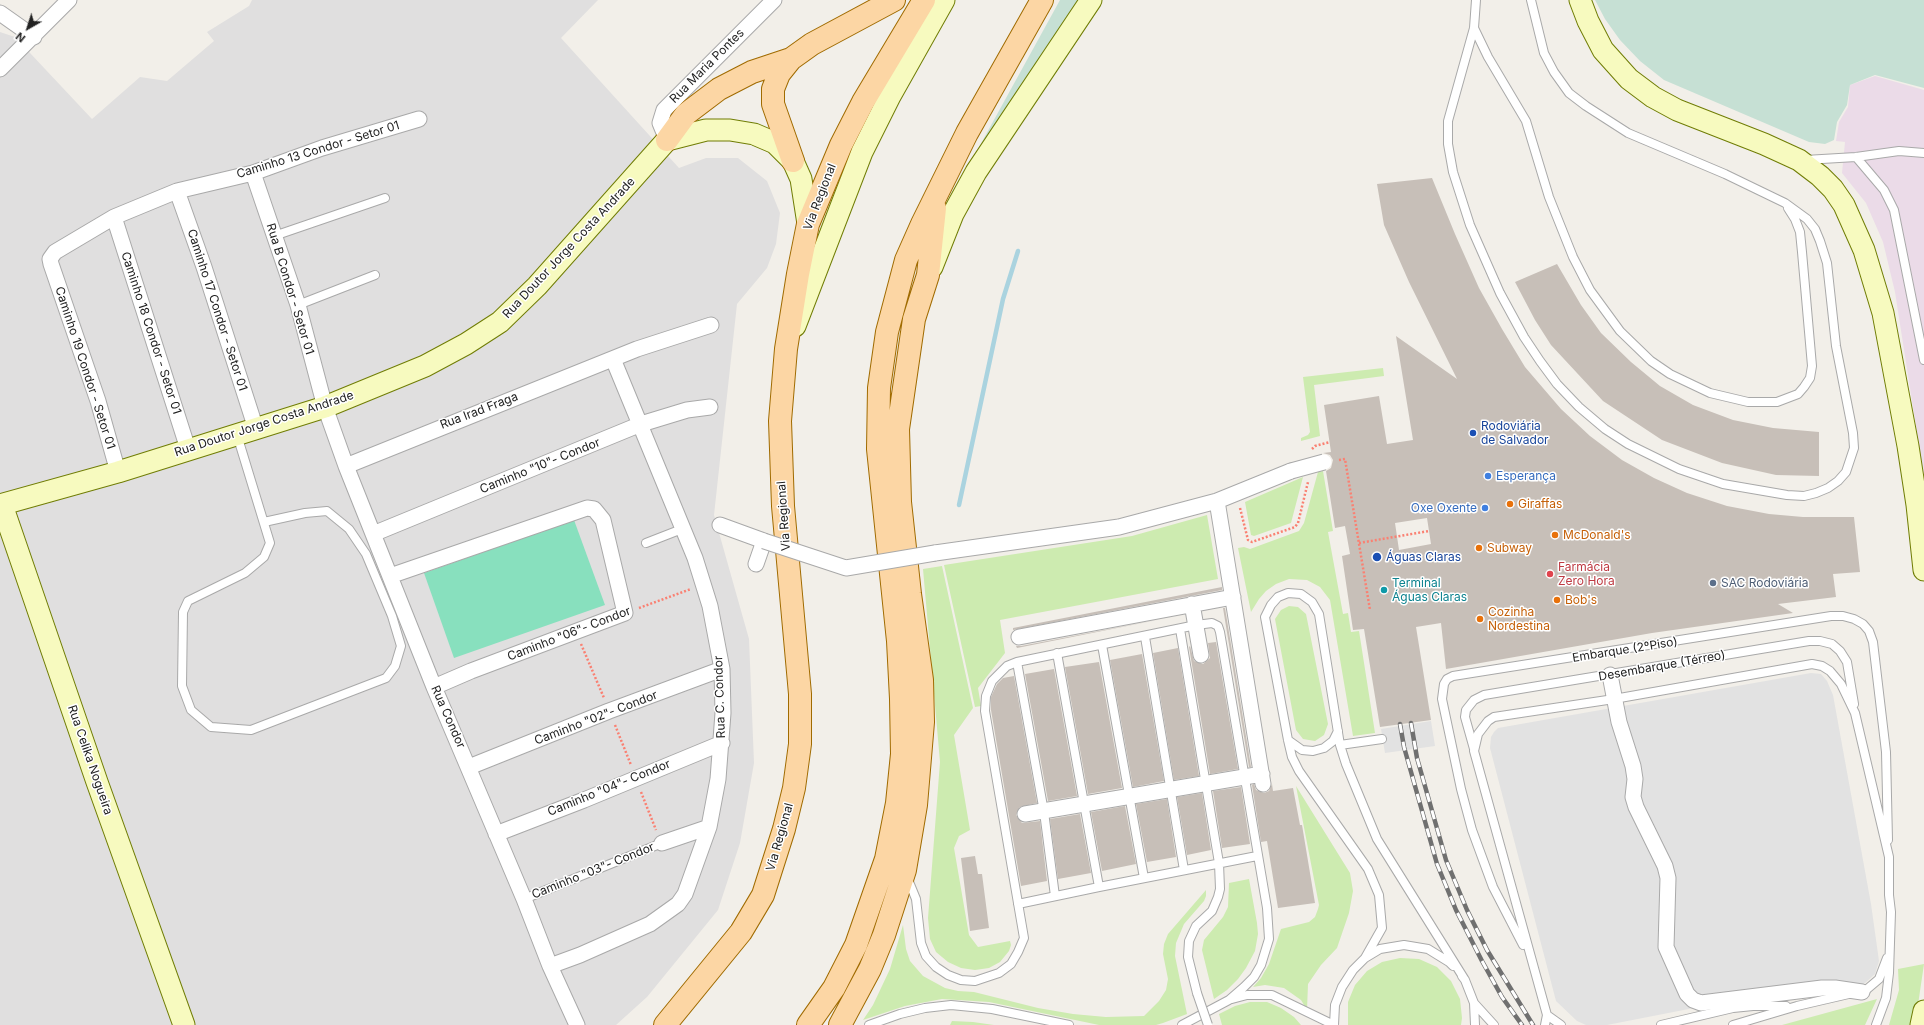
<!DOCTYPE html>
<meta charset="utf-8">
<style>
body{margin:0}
#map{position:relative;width:1924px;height:1025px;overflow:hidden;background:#f2efe9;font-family:Inter,sans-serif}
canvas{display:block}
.north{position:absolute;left:8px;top:8px;width:40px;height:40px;-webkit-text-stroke:3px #fff;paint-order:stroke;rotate:219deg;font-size:11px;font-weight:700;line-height:16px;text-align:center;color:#222}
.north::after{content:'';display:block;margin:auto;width:14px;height:18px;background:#222;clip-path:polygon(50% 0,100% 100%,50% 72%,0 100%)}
</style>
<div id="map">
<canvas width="1924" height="1025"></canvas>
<div class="north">N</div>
</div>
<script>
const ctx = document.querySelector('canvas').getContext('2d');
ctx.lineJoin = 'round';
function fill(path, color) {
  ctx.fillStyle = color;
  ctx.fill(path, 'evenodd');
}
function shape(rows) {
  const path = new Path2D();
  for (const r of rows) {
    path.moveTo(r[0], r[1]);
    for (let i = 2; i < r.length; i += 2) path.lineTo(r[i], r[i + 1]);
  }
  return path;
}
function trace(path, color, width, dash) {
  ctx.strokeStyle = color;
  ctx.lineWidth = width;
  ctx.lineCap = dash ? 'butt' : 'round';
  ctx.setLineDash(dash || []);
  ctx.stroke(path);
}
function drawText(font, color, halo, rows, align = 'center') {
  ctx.font = font + ' Inter,sans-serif';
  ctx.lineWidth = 3;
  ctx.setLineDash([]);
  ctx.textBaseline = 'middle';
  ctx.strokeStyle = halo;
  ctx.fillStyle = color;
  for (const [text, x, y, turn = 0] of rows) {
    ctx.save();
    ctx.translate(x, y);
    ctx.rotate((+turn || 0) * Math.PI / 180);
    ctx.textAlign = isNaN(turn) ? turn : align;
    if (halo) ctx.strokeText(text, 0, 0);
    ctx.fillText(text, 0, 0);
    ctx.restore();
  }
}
const residential = shape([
 [252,0,598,0,561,38,679,168,706,158,738,158,767,181,780,213,776,244,767,268,737,304,714,515,749,639,754,763,740,843,718,910,647,997,616,1025,0,1025,0,32,15,37,92,119,140,77,167,81,214,41,207,32,249,6]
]);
const industrial = shape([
 [1875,76,1924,90,1924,478,1895,292,1883,242,1866,203,1842,173,1845,142,1836,141,1839,122,1848,107,1850,85]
]);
const grass = shape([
 [1383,368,1384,376,1314,385,1320,436,1301,441,1301,438,1308,435,1310,432,1303,377],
 [1323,471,1333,531,1328,532,1343,614,1348,613,1351,632,1359,631,1375,733,1353,736,1330,600,1320,587,1307,580,1289,579,1276,584,1266,591,1259,599,1251,612,1238,548,1244,547,1250,549,1299,531,1304,523,1318,472],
 [1303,477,1291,523,1254,536,1251,535,1245,502],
 [1207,515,1218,579,1000,620,1005,653,978,688,981,706,975,707,944,565,1132,536],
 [942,566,973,708,954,735,970,830,959,836,954,848,969,935,978,947,1010,941,1011,945,1009,951,1000,962,989,968,975,970,961,968,948,962,936,952,930,939,928,918,940,762,923,569],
 [1289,606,1298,607,1306,614,1328,724,1324,735,1315,741,1303,739,1296,730,1275,619,1281,610],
 [1296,786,1350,873,1353,891,1349,913,1337,948,1321,965,1308,984,1307,1010,1301,1000,1284,988,1265,985,1253,987,1261,978,1269,964,1281,929,1309,922,1315,917,1318,909,1319,905],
 [1249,879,1257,923,1258,934,1255,951,1246,968,1238,979,1227,990,1214,999,1202,950,1204,940,1223,917,1228,907,1229,883],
 [1206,890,1206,896,1204,901,1184,924,1176,943,1175,956,1187,1014,1163,1023,1156,1025,1099,1025,989,1002,942,999,905,1006,863,1020,873,1005,890,969,903,925,906,949,910,961,923,976,945,988,958,991,974,992,1038,1008,1073,1014,1106,1017,1144,1016,1159,1001,1166,990,1168,979,1163,954,1164,944,1168,934],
 [1400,958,1419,959,1437,967,1451,981,1460,999,1462,1018,1461,1025,1348,1025,1348,1002,1355,985,1367,971,1382,962],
 [1924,964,1915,1025,1889,1025,1899,990,1898,969],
 [1877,999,1865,1025,1782,1025],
 [1250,1002,1267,1002,1281,1008,1294,1017,1301,1025,1222,1025,1219,1014,1235,1006],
 [952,1021,973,1022,994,1025,950,1025]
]);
const wetland = shape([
 [1060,0,1079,0,960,184,984,138],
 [1595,0,1924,0,1924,88,1875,75,1850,85,1847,105,1837,122,1834,140,1825,144,1809,142,1664,80,1640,61,1620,40,1605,19]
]);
const pitch = shape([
 [574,520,605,605,454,658,424,573]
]);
const parking = shape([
 [1811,673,1821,674,1827,681,1833,695,1871,904,1879,961,1875,974,1865,983,1856,988,1791,1000,1756,1001,1750,997,1607,1025,1586,1025,1577,1021,1556,1001,1490,748,1491,737,1494,732,1498,728],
 [1431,721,1435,746,1385,753,1381,729]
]);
const stream = shape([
 [959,505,1003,299,1018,251]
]);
const building = shape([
 [1432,178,1455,234,1479,288,1502,329,1525,367,1561,409,1590,436,1622,460,1654,478,1687,493,1727,506,1769,514,1803,517,1854,517,1860,572,1833,574,1836,597,1778,604,1793,613,1652,633,1446,669,1441,623,1416,627,1431,720,1380,727,1364,629,1353,630,1342,556,1350,554,1345,526,1335,528,1326,471,1331,468,1333,460,1330,455,1323,453,1331,452,1324,405,1379,396,1387,444,1413,440,1396,336,1457,379,1409,282,1384,225,1377,184],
 [1427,518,1431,544,1399,550,1395,523],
 [1557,264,1581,305,1601,333,1631,362,1660,386,1693,405,1733,420,1773,428,1819,432,1819,476,1776,475,1722,463,1662,440,1603,401,1551,345,1535,320,1515,282],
 [1222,587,1222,590,1013,630,1013,628],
 [1223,608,1225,608,1251,767,1249,767],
 [1162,619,1017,648,1016,646,1021,646],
 [1216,642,1238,769,1210,774,1189,647,1190,646,1194,661,1203,664,1210,658,1208,643],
 [1178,648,1199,776,1174,780,1153,653],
 [1142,654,1164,781,1133,787,1110,660],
 [1099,662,1122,788,1088,794,1065,667],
 [1054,669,1077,796,1048,801,1025,674],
 [1014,676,1037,803,1020,807,1016,815,1022,823,1040,821,1047,881,1021,886,991,710,991,697,997,684,1003,678],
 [1254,784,1256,790,1264,793,1269,791,1272,784,1273,791,1293,788,1300,825,1302,825,1315,903,1278,908,1267,841,1261,842,1252,785],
 [1241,787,1250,844,1222,848,1213,791],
 [1202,793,1211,850,1187,855,1177,797],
 [1167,799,1176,857,1147,862,1136,804],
 [1125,806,1136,864,1102,871,1091,812],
 [1080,814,1091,873,1058,879,1050,819],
 [975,856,978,874,982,874,989,928,970,931,961,858]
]);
const path = shape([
 [1312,449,1315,446,1330,442],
 [1339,460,1345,459,1370,610],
 [1240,508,1248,540,1252,542,1295,527,1298,523,1308,482],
 [1359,543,1429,531],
 [639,608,691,589],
 [581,644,604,698],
 [615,725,631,765],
 [641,792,656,830]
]);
const lane = shape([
 [1476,0,1474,28,1448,121,1448,144,1453,172,1470,225,1500,293,1524,337,1540,361,1557,384,1579,407,1605,429,1628,444,1679,469,1723,484,1787,495,1804,496,1816,493,1828,488,1838,481,1846,472,1854,448,1853,433,1836,346,1827,263,1820,241,1815,229,1807,219,1785,203,1725,174,1628,133,1586,106,1569,93,1554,72,1544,53,1531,0],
 [1474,28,1488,57,1526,121,1549,197,1573,257,1590,290,1620,331,1651,361,1670,374,1710,393,1748,402,1777,402,1798,394,1804,387,1810,378,1812,366,1802,252,1800,232,1795,219,1788,208],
 [1856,157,1884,190,1894,210,1924,360],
 [1805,160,1856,157,1899,151,1924,153],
 [274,236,385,198],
 [298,305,375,275],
 [237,435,270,543,264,557,245,573,188,601,183,612,182,686,191,710,211,727,251,730,386,678,395,666,401,646,392,616,366,554,349,529,327,511,305,513,264,522],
 [646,543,682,529],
 [1180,629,1219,863,1220,889,1218,897,1212,911,1196,926,1189,941,1188,957,1197,993],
 [1145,637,1184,870],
 [1102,645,1144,878],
 [1057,653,1099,887],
 [1017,662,1044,812,1055,896],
 [1288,740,1302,750,1313,751,1324,748,1333,741,1338,731],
 [1340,745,1382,739],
 [1474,749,1465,717,1466,710,1474,700,1484,695,1809,641,1820,641,1832,644,1840,651,1847,662,1854,704],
 [907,877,916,899,921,943,926,956,936,967,948,975,961,980,975,981,999,973,1011,964,1018,952,1024,938,985,711,986,696,992,681,1007,666,1017,662,1196,625,1212,623,1218,626,1220,632,1267,908,1269,939,1261,965,1254,977,1244,987,1229,1000,1182,1025],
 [524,899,662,843],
 [1018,904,1099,887,1257,856],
 [1523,945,1493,887,1472,830,1461,789,1442,699,1444,684,1447,679,1453,676,1831,616,1843,616,1854,619,1863,624,1869,631,1873,642,1886,752,1888,840],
 [1365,958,1382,928,1379,895,1368,869,1299,771,1292,757,1288,740,1265,617,1271,605,1278,597,1288,593,1301,594,1312,602,1319,614,1340,745,1346,764,1377,839,1465,980],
 [1462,976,1465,980,1474,1003,1475,1025],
 [1232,999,1247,995,1272,995,1334,1025],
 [1474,1003,1494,1025],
 [869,1025,900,1014,925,1008,951,1005,992,1009,1069,1025],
 [1334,1025,1335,1005,1342,987,1353,970,1365,958,1380,949,1404,945,1428,949,1449,962,1453,966],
 [1545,1025,1547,1015],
 [1561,1025,1547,1015,1474,751,1478,734,1488,721,1494,717,1614,699,1812,664,1822,666,1830,671,1841,684,1855,713,1889,857,1889,895,1891,912,1889,973,1886,998,1876,1025],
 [1661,1025,1733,1008,1753,1006,1786,1006],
 [1733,1025,1797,1006,1866,990,1879,979,1887,958]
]);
const street = shape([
 [0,13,34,37],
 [0,69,69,0],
 [667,140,660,123,664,110,774,0],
 [253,173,298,305,325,407,346,466,434,687,524,899,550,966,577,1025],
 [177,191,204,267,256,429],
 [114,217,188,449],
 [346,466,637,349,711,325],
 [118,472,98,401,51,264,50,259,55,252,114,217,177,191,253,173,322,148,419,119],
 [1217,501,1263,784],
 [720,525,764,541,756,564],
 [373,534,641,424,687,410,710,407],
 [935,553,1119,527,1217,501,1291,471],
 [390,576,587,508,594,509,603,520,625,613,471,671,434,687],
 [1192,604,1201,655],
 [1019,637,1233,597],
 [1610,675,1619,722,1633,766,1635,779,1633,797,1636,807,1665,866,1668,878,1666,947,1687,994,1693,1000,1701,1003,1822,988,1835,988,1862,992],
 [469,767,609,711,722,669],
 [1025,814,1262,774],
 [496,834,584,800,722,743],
 [662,843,709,827],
 [550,966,580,955,650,924,678,904,685,894,709,827,718,779,723,713,722,669,710,606,695,558,613,359]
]);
const secondary = shape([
 [1580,0,1588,21,1603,50,1629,79,1653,97,1677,110,1764,144,1799,160,1820,176,1833,189,1844,205,1864,250,1883,313,1908,446,1917,505,1924,570],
 [932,267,953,214,976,172,1091,0],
 [795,326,862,152,890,96,944,0],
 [0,505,118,472,325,407,425,366,466,344,500,322,537,286,667,140,706,130,730,130,754,134,775,143,793,161,801,179,808,224],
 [2,505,97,782,184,1025],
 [1921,1025,1924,1011]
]);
const primary = shape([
 [667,140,686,114,719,89,752,72,791,59],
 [793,161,773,104,773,89,779,74,791,59,812,44,894,0],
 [665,1025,741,932,763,895,784,829,794,788,800,744,800,694,783,506,780,421,786,349,798,274,808,224,841,145,863,102,924,0],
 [808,1025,834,988,856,945,886,859,897,803,902,754,901,699,898,641,878,449,879,388,887,332,906,260,922,224,967,133,1042,0],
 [840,1025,870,969,884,935,905,870,916,805,923,722,922,680,910,594,900,502,898,429,914,319,928,275,935,208]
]);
const rail = shape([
 [1411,723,1417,758,1446,860,1467,910,1487,950,1533,1025],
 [1400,724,1404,747,1437,864,1456,910,1482,961,1502,997,1522,1025]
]);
const laneBridge = shape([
 [1197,993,1208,1025]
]);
const streetBridge = shape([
 [1291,471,1324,462],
 [764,541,846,568,935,553]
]);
const markers = [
 [1473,433,4,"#1a4fb4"],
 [1488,476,4,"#3f7fe0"],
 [1510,504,4,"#e8710a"],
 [1485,508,4,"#3f7fe0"],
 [1555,535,4,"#e8710a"],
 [1479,548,4,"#e8710a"],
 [1377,557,5,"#1a4fb4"],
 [1550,574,4,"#e0444e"],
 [1713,583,4,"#5c6f8a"],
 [1384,590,4,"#0f9aa8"],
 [1557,600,4,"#e8710a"],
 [1480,619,4,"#e8710a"]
];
const streetNames = [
 ["Rua Maria Pontes",707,66,-45],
 ["Caminho 13 Condor - Setor 01",318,150,-17],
 ["Via Regional",820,197,-69],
 ["Rua Doutor Jorge Costa Andrade",569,248,-47],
 ["Rua B Condor - Setor 01",290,289,73],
 ["Caminho 17 Condor - Setor 01",217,310,72],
 ["Caminho 18 Condor - Setor 01",151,333,72],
 ["Caminho 19 Condor - Setor 01",85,368,72],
 ["Rua Irad Fraga",479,411,-21],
 ["Rua Doutor Jorge Costa Andrade",264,424,-18],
 ["Caminho \"10\"- Condor",540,466,-22],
 ["Via Regional",784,516,-94],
 ["Caminho \"06\"- Condor",569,634,-21],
 ["Embarque (2ºPiso)",1625,650,-9],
 ["Desembarque (Térreo)",1662,666,-10],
 ["Rua C. Condor",720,697,-92],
 ["Rua Condor",448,717,66],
 ["Caminho \"02\"- Condor",596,718,-21],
 ["Rua Celika Nogueira",90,760,71],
 ["Caminho \"04\"- Condor",609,788,-22],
 ["Via Regional",780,837,-74],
 ["Caminho \"03\"- Condor",593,871,-22]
];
const transitNames = [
 ["Rodoviária",1481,426],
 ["de Salvador",1481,440],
 ["Águas Claras",1386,557]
];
const shopNames = [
 ["Esperança",1496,476],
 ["Oxe Oxente",1477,508,"right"]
];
const foodNames = [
 ["Giraffas",1518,504],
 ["McDonald's",1563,535],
 ["Subway",1487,548],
 ["Bob's",1565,600],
 ["Cozinha",1488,612],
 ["Nordestina",1488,626]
];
const healthNames = [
 ["Farmácia",1558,567],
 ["Zero Hora",1558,581]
];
const cultureNames = [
 ["Terminal",1392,583],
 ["Águas Claras",1392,597]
];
const serviceNames = [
 ["SAC Rodoviária",1721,583]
];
fill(residential, '#e0dfdf');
fill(industrial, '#ebdbe8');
fill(grass, '#cdebb0');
fill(wetland, '#c6e0d4');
fill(pitch, '#88e0be');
fill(parking, '#e2e2e2');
trace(stream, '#aad3df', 4.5);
fill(building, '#c7bfb8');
trace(lane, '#a9a9a9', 10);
trace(street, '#a9a9a9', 17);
trace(secondary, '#707d05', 23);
trace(primary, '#a06b00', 24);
trace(path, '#fa8072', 2.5, [2, 2]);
trace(lane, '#fff', 8);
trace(street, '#fff', 15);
trace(secondary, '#f7fabf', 21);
trace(primary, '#fcd6a4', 22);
trace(rail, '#707070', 4.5);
trace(rail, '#fff', 3, [9]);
trace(laneBridge, '#a9a9a9', 10, []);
trace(streetBridge, '#a9a9a9', 17, []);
trace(laneBridge, '#fff', 8);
trace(streetBridge, '#fff', 15);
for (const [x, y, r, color] of markers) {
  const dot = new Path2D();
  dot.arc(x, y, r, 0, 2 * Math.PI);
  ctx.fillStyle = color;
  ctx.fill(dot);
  trace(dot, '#fff', 1.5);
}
drawText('12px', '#222', '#fff', streetNames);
drawText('12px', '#164399', '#fff', transitNames, 'left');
drawText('12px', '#366cbe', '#fff', shopNames, 'left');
drawText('12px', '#c56008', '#fff', foodNames, 'left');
drawText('12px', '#be3a42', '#fff', healthNames, 'left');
drawText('12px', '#0d838f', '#fff', cultureNames, 'left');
drawText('12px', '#4e5e75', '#fff', serviceNames, 'left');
</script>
